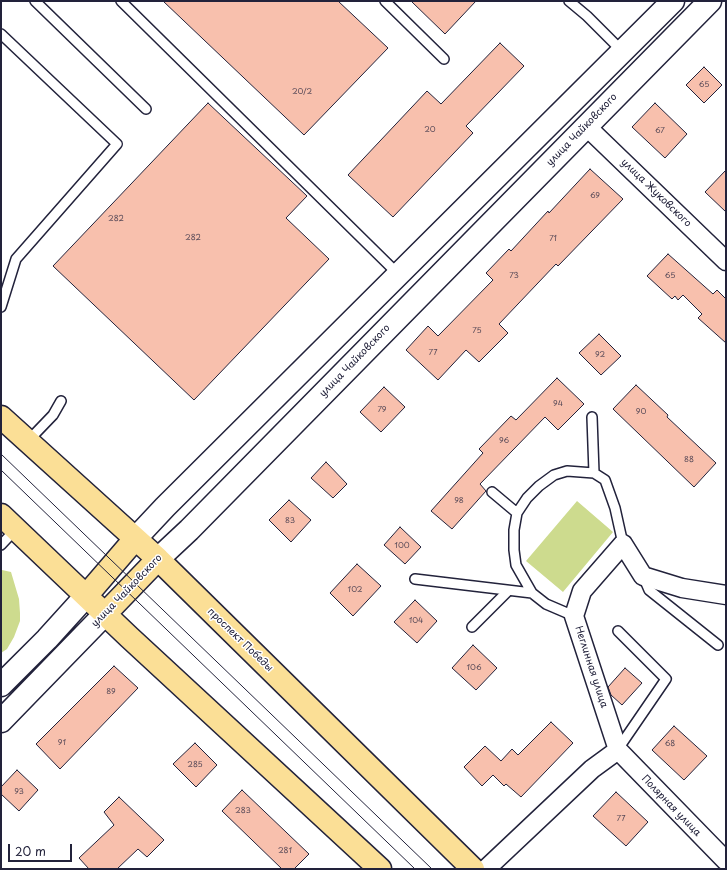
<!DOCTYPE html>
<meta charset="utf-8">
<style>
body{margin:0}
#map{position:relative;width:727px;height:870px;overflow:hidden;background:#fff;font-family:"Playpen Sans",sans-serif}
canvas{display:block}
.frame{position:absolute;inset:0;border:2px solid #22223b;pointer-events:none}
.scale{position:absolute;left:8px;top:844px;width:64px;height:18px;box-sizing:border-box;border:2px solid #22223b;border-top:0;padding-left:5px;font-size:12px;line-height:14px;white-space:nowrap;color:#22223b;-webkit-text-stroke:3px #fff;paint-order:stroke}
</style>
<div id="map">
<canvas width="727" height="870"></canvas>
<div class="frame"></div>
<div class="scale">20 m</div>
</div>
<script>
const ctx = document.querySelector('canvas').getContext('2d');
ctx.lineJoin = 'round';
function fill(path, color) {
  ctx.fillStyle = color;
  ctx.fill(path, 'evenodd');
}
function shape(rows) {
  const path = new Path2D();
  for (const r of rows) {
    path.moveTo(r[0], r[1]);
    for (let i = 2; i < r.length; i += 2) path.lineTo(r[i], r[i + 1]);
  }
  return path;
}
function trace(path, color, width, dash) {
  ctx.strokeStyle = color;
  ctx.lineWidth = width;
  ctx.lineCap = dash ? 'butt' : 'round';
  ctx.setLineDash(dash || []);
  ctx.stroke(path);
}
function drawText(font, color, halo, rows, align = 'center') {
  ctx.font = font + ' "Playpen Sans",sans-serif';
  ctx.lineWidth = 3;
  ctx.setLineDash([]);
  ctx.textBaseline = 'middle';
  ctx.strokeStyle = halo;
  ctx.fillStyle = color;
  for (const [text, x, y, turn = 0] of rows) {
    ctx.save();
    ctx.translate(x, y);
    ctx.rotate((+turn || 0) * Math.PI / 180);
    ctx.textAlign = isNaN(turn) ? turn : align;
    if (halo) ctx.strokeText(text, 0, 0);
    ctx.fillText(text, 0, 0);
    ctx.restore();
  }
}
const green = shape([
 [577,501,613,532,563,592,526,561],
 [2,570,11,572,19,599,20,613,20,621,14,637,7,649,1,653]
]);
const building = shape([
 [163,1,338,1,388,48,304,135,163,1],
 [411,1,476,1,445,34,411,1],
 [500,43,524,66,466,126,473,133,393,217,348,175,427,91,441,104,500,43],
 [704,67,722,85,704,103,686,85,704,67],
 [208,103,307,196,286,218,329,259,194,400,53,266,208,103],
 [655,103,687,134,665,158,632,127,655,103],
 [590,169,623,199,558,266,556,264,499,324,508,333,479,362,466,350,438,380,406,350,428,326,438,336,493,280,486,273,509,249,511,251,548,211,549,213,590,169],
 [726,170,726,212,705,192,726,170],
 [668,254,713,294,717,290,726,299,726,343,698,318,702,314,683,295,678,300,675,296,672,299,647,276,668,254],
 [599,334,621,356,601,375,579,353,599,334],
 [557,378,584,404,558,430,545,417,480,484,486,491,452,529,431,511,483,453,479,449,511,416,516,420,557,378],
 [636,385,668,415,667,417,716,463,694,487,613,409,636,385],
 [384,387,405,407,381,432,360,412,384,387],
 [326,462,347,484,333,498,311,478,326,462],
 [289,500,311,520,291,542,269,520,289,500],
 [400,527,421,547,405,564,384,545,400,527],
 [357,564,381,586,353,616,330,593,357,564],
 [415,600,437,621,417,643,394,622,415,600],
 [473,645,497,668,476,690,452,668,473,645],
 [114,666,138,688,60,769,36,744,114,666],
 [625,668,642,683,622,705,611,695,608,687,625,668],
 [551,722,573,743,521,797,506,784,504,786,493,775,482,786,464,767,485,746,501,761,512,749,518,755,551,722],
 [674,726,707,756,684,780,652,750,674,726],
 [195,743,217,765,196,787,173,764,195,743],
 [17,770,38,790,19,811,1,794,1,787,17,770],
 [242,790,309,854,294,869,282,869,222,811,242,790],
 [616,792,648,822,626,846,593,816,616,792],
 [119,797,164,840,147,857,138,849,117,869,89,869,79,858,114,825,104,812,119,797]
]);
const lane = shape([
 [35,1,146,109],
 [121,1,399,275],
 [385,1,444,59],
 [569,1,587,16,623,52],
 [1,34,117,144,16,259,1,307],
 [592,417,594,473],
 [28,441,53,415,61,401],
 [492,492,517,513],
 [1,545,16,529],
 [643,576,649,590,718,645],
 [415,579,532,593],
 [574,616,546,604,532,593,516,565,514,550,514,530,517,513,527,498,539,486,554,475,567,471,594,473,605,480,615,508,623,544],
 [472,627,508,591],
 [618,631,666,679,618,749]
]);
const street = shape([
 [586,126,726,261],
 [618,750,726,861],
 [486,869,592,769,618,750,574,616,582,591,623,544,643,576,682,588,726,595]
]);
const secondary = shape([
 [135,539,165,507,673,1],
 [158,559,189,530,710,1],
 [1,685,47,639,86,596],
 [1,721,105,614]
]);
const primary = shape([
 [1,417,158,559,473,869],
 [1,515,129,637,380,869],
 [86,596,135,539],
 [105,614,158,559]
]);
const tram = shape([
 [1,454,432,869],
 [1,470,415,869]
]);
const numberNames = [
 ["65",704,85],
 ["20/2",302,92],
 ["20",430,130],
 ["67",660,131],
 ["69",595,196],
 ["282",116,219],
 ["282",193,238],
 ["71",553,239],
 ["73",514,276],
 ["65",670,276],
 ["75",477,331],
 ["77",433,353],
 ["92",600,355],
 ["94",558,404],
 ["79",382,410],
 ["90",641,412],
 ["96",504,441],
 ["88",689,460],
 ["98",459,501],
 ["83",290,521],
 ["100",402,546],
 ["102",355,590],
 ["104",416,621],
 ["106",474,668],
 ["89",111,692],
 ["91",62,743],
 ["68",670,744],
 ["285",195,765],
 ["93",19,792],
 ["283",243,811],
 ["77",621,819],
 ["281",285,851]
];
const streetNames = [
 ["улица Чайковского",582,130,-46],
 ["улица Жуковского",656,193,44],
 ["улица Чайковского",355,361,-46],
 ["улица Чайковского",127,591,-46],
 ["проспект Победы",240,640,44],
 ["Неглинная улица",591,667,72],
 ["Полярная улица",671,806,46]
];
fill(green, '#cddb8e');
fill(building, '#f8c0ad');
trace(building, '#22223b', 1);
trace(lane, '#22223b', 12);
trace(street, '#22223b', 21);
trace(secondary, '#22223b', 25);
trace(primary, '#22223b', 25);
trace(lane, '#fff', 9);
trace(street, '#fff', 18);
trace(secondary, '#fff', 22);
trace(primary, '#fbdf96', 22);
trace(tram, '#22223b', 1);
drawText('8px', '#584a58', null, numberNames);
drawText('10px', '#22223b', '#fff', streetNames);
</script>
